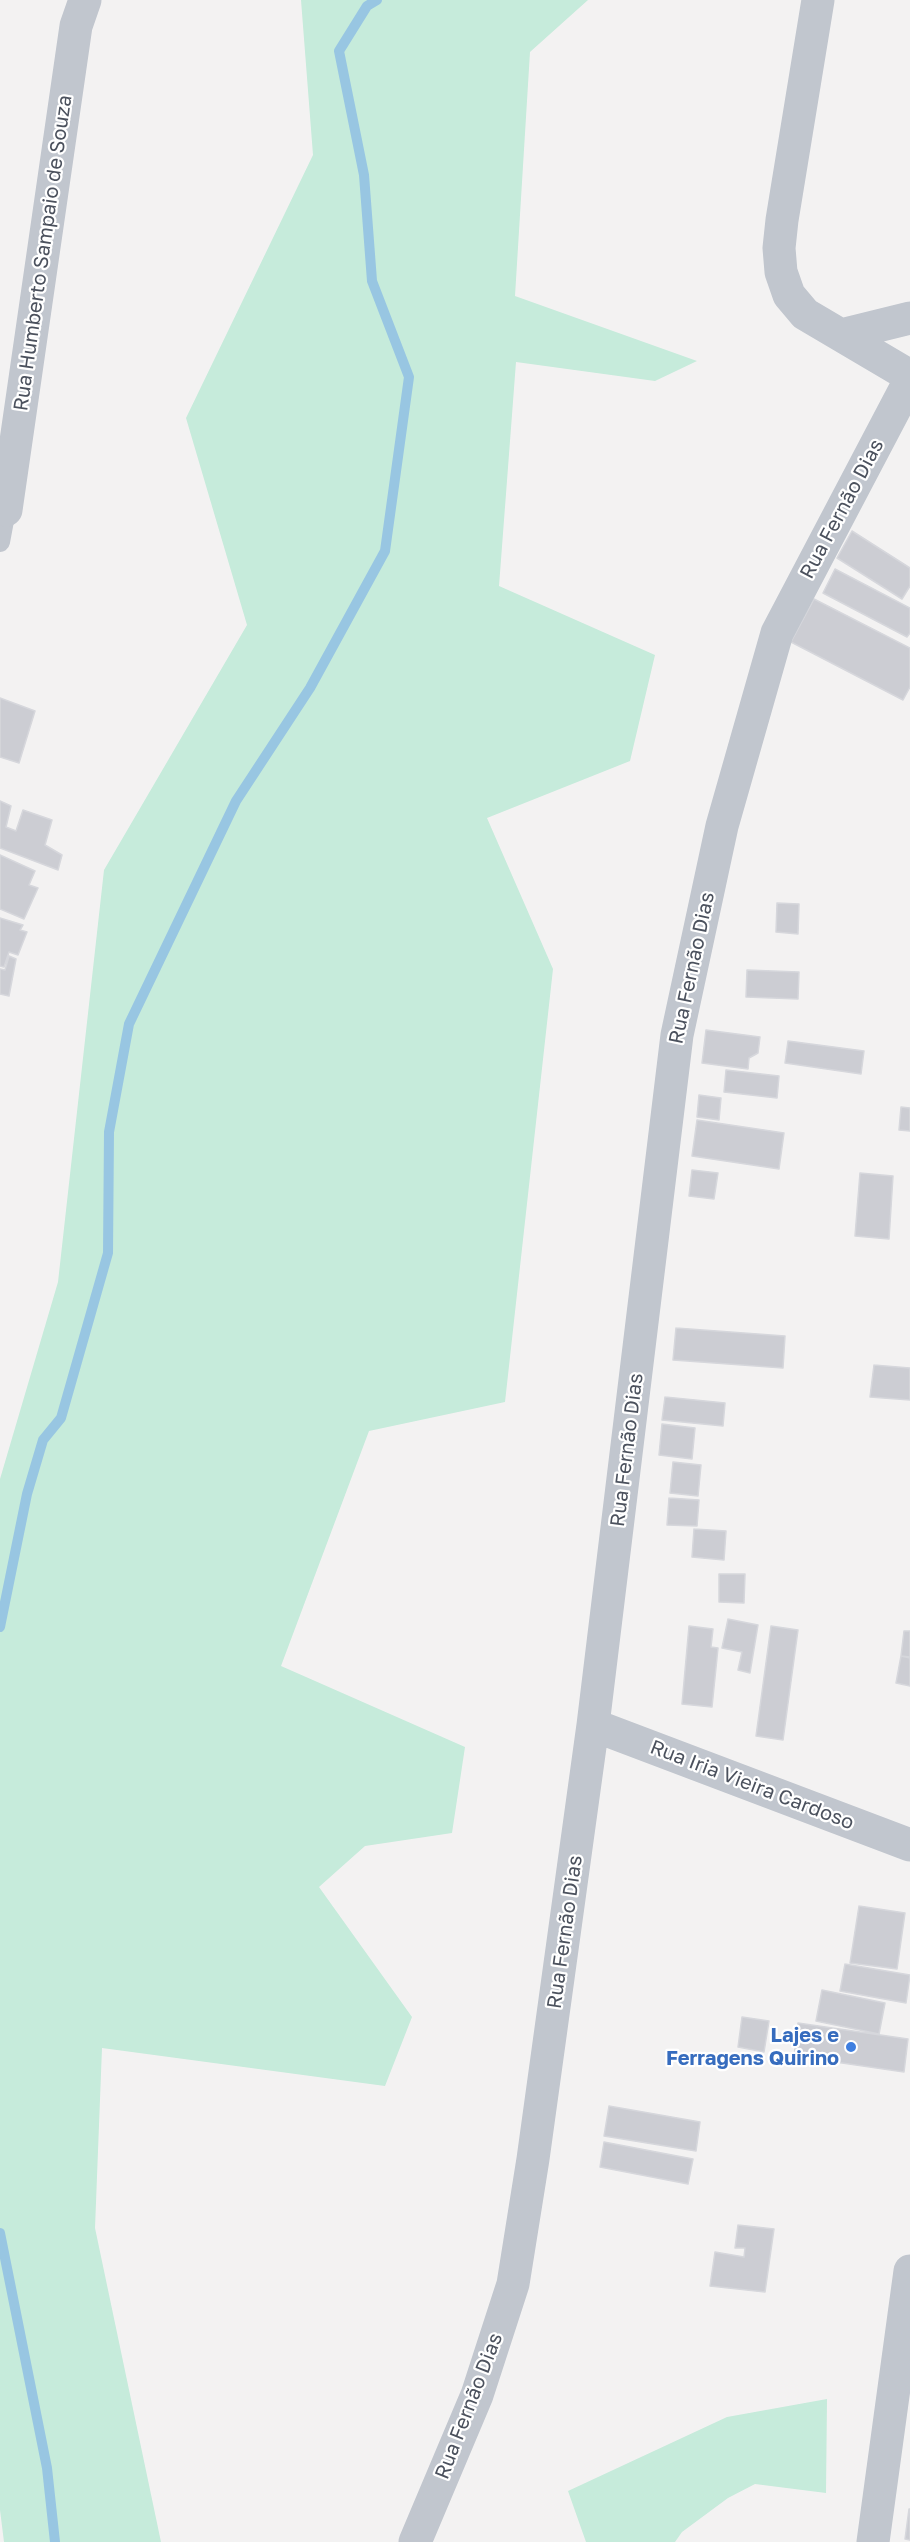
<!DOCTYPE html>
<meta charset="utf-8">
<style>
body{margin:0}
canvas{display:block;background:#f3f2f2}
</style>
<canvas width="910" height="2542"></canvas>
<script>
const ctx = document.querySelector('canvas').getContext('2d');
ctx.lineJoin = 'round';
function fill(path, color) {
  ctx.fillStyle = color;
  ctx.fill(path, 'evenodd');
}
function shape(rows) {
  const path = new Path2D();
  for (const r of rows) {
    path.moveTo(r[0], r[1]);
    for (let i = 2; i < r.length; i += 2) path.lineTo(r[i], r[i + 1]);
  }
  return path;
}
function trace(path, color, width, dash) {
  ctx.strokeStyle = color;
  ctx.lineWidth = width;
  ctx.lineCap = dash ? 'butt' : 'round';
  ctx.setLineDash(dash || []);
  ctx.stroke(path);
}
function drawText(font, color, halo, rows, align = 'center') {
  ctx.font = font + ' "Golos Text",sans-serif';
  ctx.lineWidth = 4.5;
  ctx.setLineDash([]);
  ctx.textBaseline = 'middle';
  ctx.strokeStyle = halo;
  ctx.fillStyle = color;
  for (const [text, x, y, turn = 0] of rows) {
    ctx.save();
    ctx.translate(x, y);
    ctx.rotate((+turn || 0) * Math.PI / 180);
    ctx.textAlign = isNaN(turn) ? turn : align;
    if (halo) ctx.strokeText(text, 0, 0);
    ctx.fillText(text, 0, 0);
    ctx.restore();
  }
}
const green = shape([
 [301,0,588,0,530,52,515,296,697,361,655,381,516,362,499,586,655,655,630,761,487,818,553,969,505,1402,369,1431,281,1666,465,1747,452,1833,365,1846,319,1887,412,2017,385,2086,102,2048,95,2228,161,2542,4,2542,0,2510,0,1479,58,1282,104,870,247,625,186,418,313,155],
 [827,2399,826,2493,755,2484,728,2498,682,2532,675,2542,586,2542,568,2491,727,2417]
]);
const stream = shape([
 [0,1627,27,1494,43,1440,61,1418,108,1253,109,1132,129,1024,236,801,310,688,385,551,409,377,372,281,364,175,339,51,367,6,377,0],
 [0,2233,47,2468,55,2542]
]);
const building = shape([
 [852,531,910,568,910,586,902,599,837,558,852,531],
 [835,569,910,608,910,633,907,637,823,593,835,569],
 [814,599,910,648,910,687,903,700,791,642,814,599],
 [0,698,35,711,19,763,0,757,0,698],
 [0,801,11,806,6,827,16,831,23,810,52,820,45,845,62,855,58,870,0,848,0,801],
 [0,855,35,871,29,885,38,888,24,919,0,909,0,855],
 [777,903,799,904,798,934,776,932,777,903],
 [0,918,23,925,20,930,27,932,18,955,9,952,4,967,0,966,0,918],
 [9,956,16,959,9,996,0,994,0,969,5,970,9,956],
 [747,970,799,972,798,999,746,997,747,970],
 [706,1030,760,1037,758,1053,749,1058,748,1069,702,1063,706,1030],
 [788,1041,864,1051,861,1074,785,1063,788,1041],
 [726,1070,779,1076,777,1098,724,1092,726,1070],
 [699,1095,721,1098,719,1120,697,1117,699,1095],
 [901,1107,910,1108,910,1131,899,1130,901,1107],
 [697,1120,784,1133,779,1169,692,1156,697,1120],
 [692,1170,718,1173,714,1199,689,1196,692,1170],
 [860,1173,893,1176,889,1239,855,1236,860,1173],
 [676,1328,785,1336,783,1368,673,1360,676,1328],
 [874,1365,910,1368,910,1400,870,1397,874,1365],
 [665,1397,725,1403,723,1426,662,1420,665,1397],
 [662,1424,695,1428,692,1459,659,1455,662,1424],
 [673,1462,701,1465,698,1496,670,1493,673,1462],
 [669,1498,699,1500,697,1526,667,1525,669,1498],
 [694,1529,726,1531,724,1560,692,1557,694,1529],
 [719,1574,745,1574,744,1603,719,1602,719,1574],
 [728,1619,758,1625,750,1673,738,1670,742,1652,722,1648,728,1619],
 [689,1626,713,1629,711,1647,718,1648,712,1707,682,1704,689,1626],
 [771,1626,798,1630,783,1740,756,1736,771,1626],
 [904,1631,910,1631,910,1657,901,1656,904,1631],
 [901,1656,910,1658,910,1686,896,1683,901,1656],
 [859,1906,905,1913,897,1969,850,1963,859,1906],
 [845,1964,910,1975,906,2003,840,1991,845,1964],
 [822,1990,885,2003,879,2034,816,2021,822,1990],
 [742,2017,769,2021,764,2052,738,2047,742,2017],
 [798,2023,908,2039,904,2072,794,2056,798,2023],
 [609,2106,700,2122,696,2151,604,2136,609,2106],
 [604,2142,693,2159,688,2184,600,2167,604,2142],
 [738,2225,774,2229,765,2292,710,2286,715,2252,744,2257,745,2248,735,2248,738,2225],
 [909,2509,910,2509,910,2540,905,2539,909,2509]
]);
const service = shape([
 [0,542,6,510]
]);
const minor = shape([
 [818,0,782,220,779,248,781,272,789,295,805,314,910,376],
 [841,335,910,318],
 [0,508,6,510,76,26,85,0],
 [593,1725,910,1845],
 [415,2542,477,2395,513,2284,533,2159,593,1725,677,1035,722,826,777,633,910,380],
 [873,2542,910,2271]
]);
const markers = [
 [851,2047,6,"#3f7fe0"]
];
const streetNames = [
 ["Rua Humberto Sampaio de Souza",43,253,-82],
 ["Rua Fernão Dias",842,509,-62],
 ["Rua Fernão Dias",692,968,-78],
 ["Rua Fernão Dias",627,1450,-83],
 ["Rua Iria Vieira Cardoso",752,1785,21],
 ["Rua Fernão Dias",565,1932,-82],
 ["Rua Fernão Dias",469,2406,-69]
];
const shopNames = [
 ["Lajes e",839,2036],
 ["Ferragens Quirino",839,2059]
];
fill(green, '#c6ebdb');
trace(stream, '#98c6e2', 10);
fill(building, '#cccdd3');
trace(building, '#d6d7dc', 1.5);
trace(service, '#c1c6ce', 20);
trace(minor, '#c1c6ce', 33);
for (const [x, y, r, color] of markers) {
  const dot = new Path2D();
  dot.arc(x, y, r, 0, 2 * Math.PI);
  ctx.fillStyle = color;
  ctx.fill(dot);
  trace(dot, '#fff', 2);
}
drawText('20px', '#4b515d', '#fff', streetNames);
drawText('bold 20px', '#366cbe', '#fff', shopNames, 'right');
</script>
